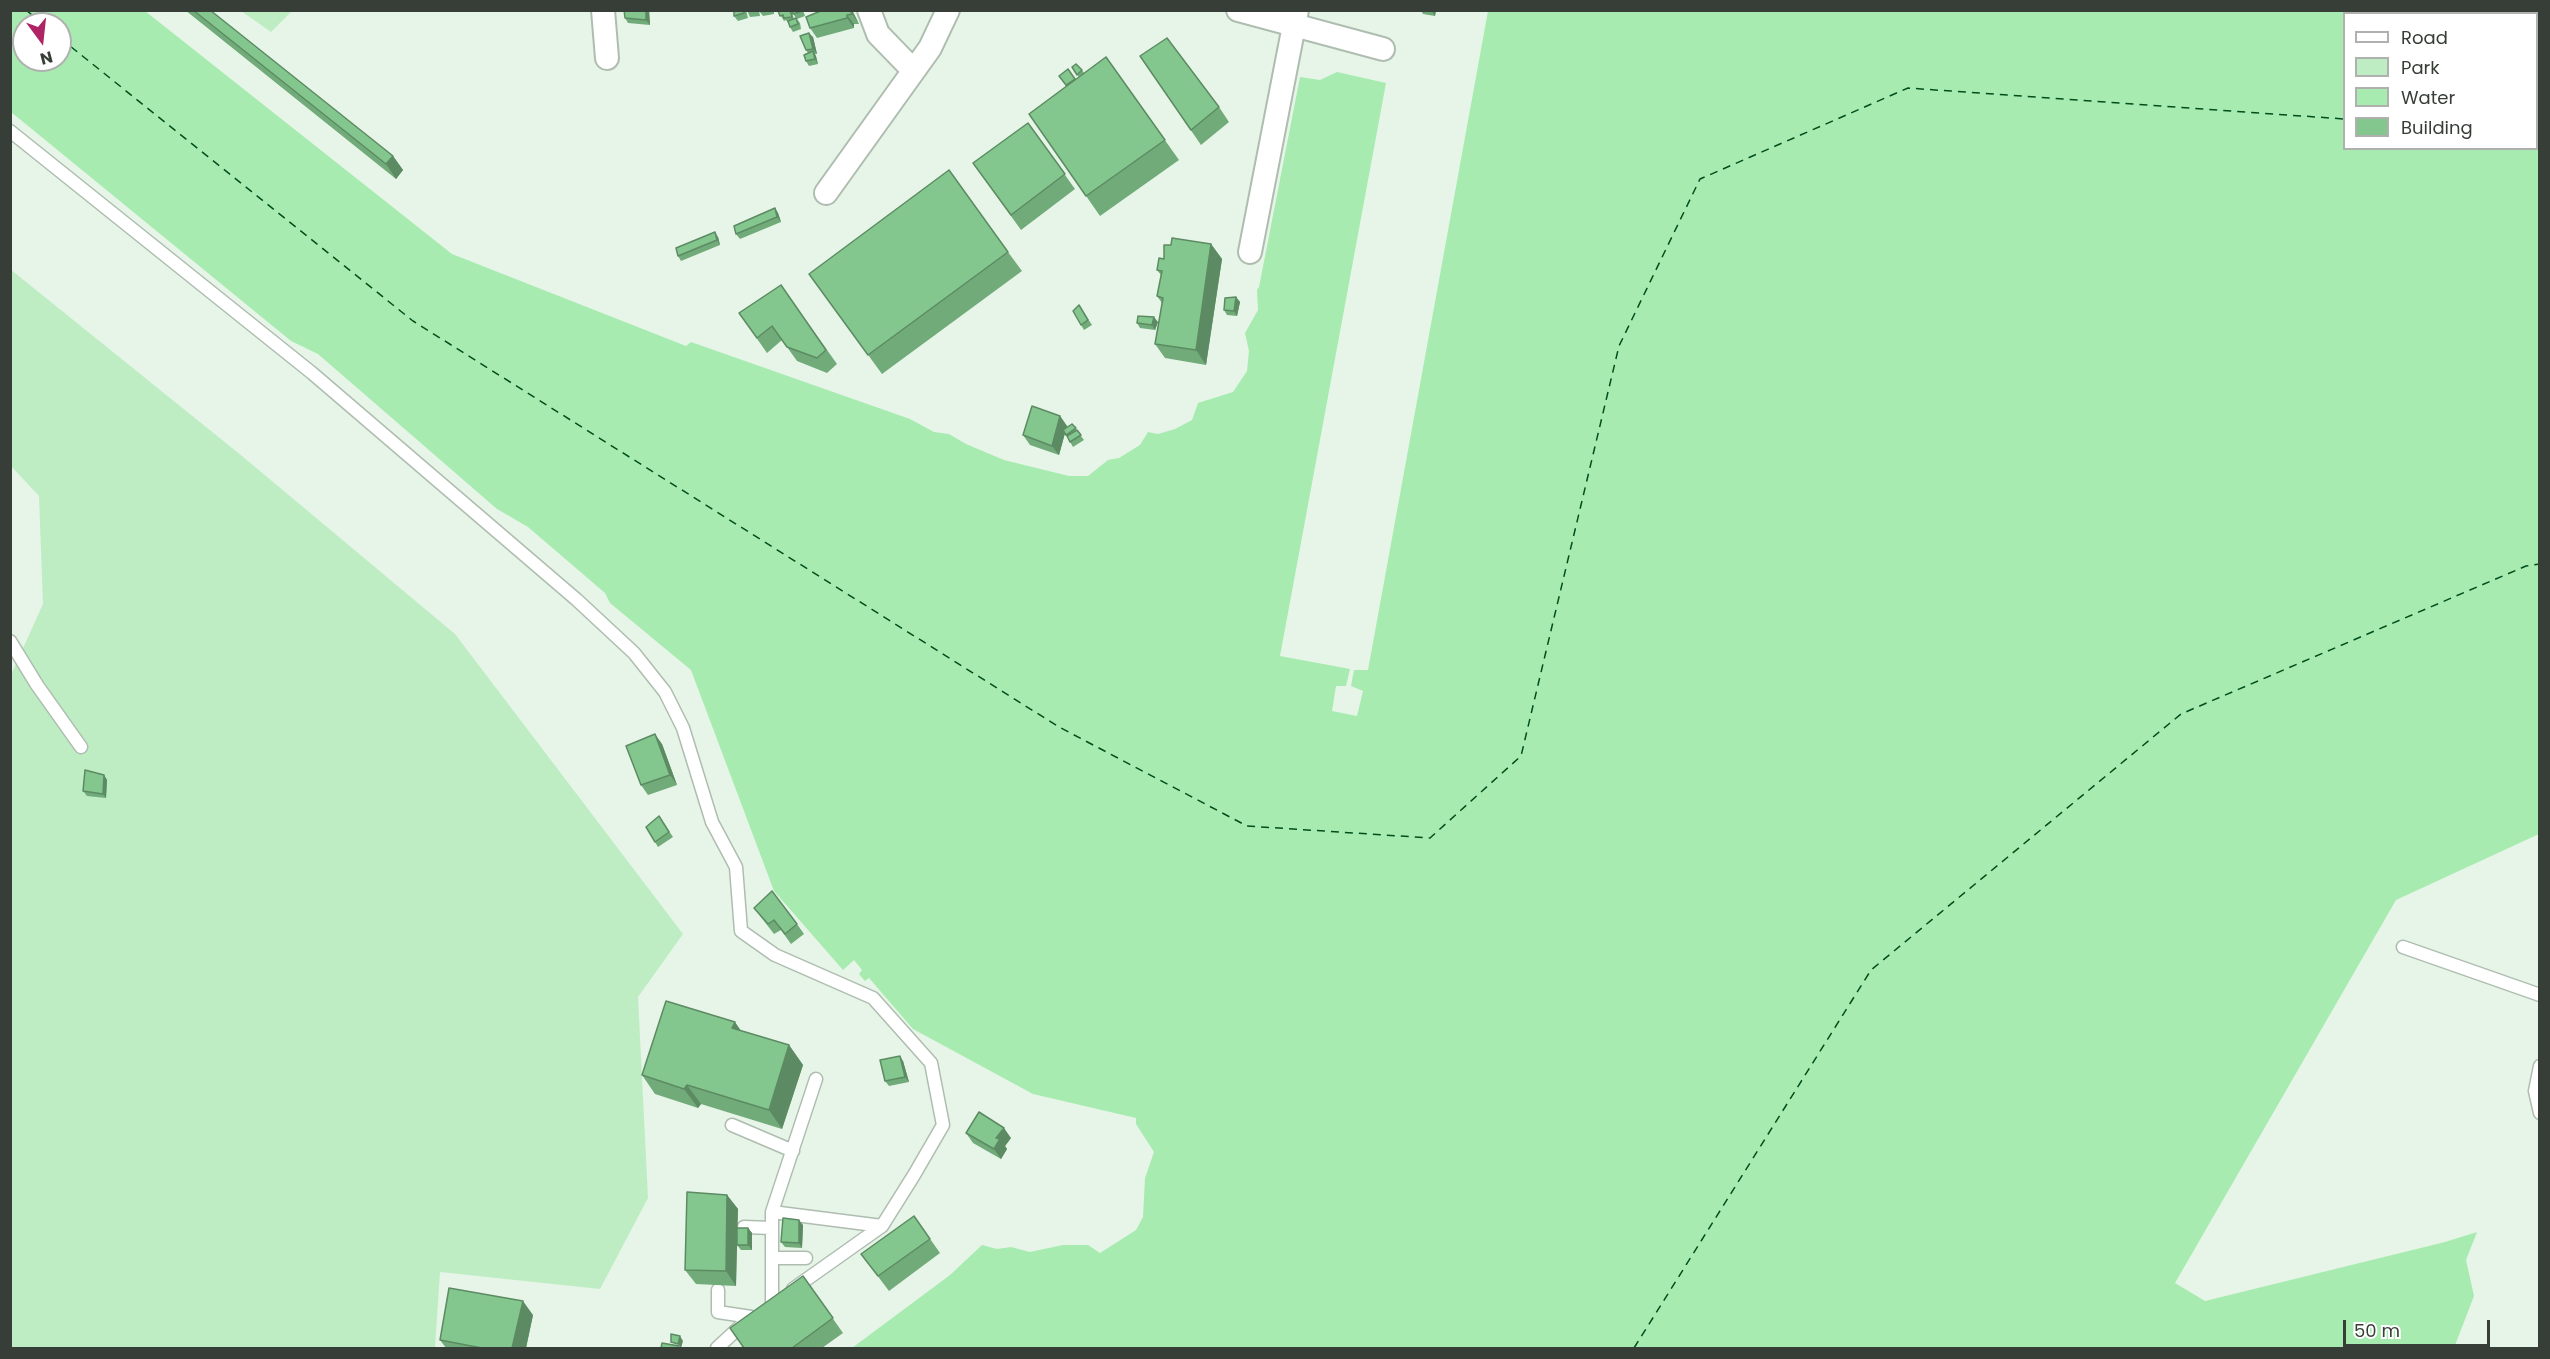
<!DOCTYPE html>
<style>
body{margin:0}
#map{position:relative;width:2550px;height:1359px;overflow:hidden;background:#e6f5e7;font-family:Poppins,sans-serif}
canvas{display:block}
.frame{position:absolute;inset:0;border:12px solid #373d37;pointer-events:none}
.legend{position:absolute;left:2343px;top:12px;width:195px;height:138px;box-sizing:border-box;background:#fff;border:2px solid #afb1af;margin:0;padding:8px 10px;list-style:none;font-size:18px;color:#373d37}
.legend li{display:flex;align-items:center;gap:12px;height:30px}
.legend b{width:30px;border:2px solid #afb1af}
.north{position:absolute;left:12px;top:12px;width:60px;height:60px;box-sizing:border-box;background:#fff;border:2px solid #afb1af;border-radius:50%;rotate:165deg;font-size:16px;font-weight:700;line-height:24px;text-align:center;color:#373d37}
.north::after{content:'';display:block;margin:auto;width:21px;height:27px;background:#af2464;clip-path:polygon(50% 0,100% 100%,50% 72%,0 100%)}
.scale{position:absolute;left:2343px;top:1320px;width:147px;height:27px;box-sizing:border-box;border:3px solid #373d37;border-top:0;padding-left:8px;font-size:18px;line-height:21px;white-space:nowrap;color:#373d37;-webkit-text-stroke:4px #fff;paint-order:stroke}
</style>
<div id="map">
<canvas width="2550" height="1359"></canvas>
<div class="frame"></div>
<ul class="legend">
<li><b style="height:8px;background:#fff"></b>Road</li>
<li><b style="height:16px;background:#beedc3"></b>Park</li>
<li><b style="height:16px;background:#a7ebb1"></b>Water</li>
<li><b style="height:16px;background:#84c78e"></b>Building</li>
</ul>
<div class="north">N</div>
<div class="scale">50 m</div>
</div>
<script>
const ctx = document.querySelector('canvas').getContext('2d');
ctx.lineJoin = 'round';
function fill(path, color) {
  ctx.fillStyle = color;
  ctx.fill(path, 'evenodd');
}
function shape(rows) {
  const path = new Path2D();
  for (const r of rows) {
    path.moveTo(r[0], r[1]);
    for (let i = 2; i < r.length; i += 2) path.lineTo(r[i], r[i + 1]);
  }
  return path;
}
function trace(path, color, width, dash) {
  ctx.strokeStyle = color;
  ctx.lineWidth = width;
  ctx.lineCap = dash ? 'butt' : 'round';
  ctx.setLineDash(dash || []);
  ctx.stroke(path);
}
const green = shape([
 [241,11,292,11,271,32],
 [10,269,242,456,455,634,683,934,638,997,648,1198,600,1289,440,1272,435,1348,11,1348,10,677,43,604,39,496,11,466]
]);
const water = shape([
 [10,11,145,11,452,254,686,346,691,342,910,419,934,432,949,434,966,444,1004,460,1069,476,1088,476,1108,460,1119,458,1140,445,1148,432,1158,434,1175,429,1192,420,1198,403,1233,392,1247,371,1249,351,1245,333,1258,310,1257,290,1259,287,1300,77,1320,80,1337,72,1386,83,1280,656,1350,669,1346,686,1336,686,1332,711,1357,716,1363,691,1351,686,1354,670,1368,670,1488,11,2539,11,2539,834,2396,900,2175,1283,2205,1301,2445,1242,2477,1232,2466,1260,2474,1296,2454,1348,852,1348,950,1275,982,1245,997,1249,1011,1247,1030,1252,1063,1245,1088,1245,1100,1253,1136,1230,1143,1217,1145,1178,1154,1152,1136,1124,1136,1118,1033,1094,913,1029,869,978,865,981,859,974,862,970,854,960,843,970,774,891,691,670,610,603,605,593,528,527,497,509,318,354,291,341,11,112],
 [2344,14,2536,14,2536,148,2344,148],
 [24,24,60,24,60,60,24,60]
]);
const ferry = shape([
 [26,10,43,24],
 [60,38,413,321,1059,727,1247,826,1430,838,1521,756,1619,346,1700,179,1908,88,2344,119],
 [2536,133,2540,133],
 [1634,1348,1871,970,2181,714,2526,566,2540,564]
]);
const lane = shape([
 [10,131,312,373,577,600,634,653,665,692,683,728,712,822,736,867,741,931,775,955,873,998,931,1063,943,1125,914,1175,882,1226,793,1289],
 [10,641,37,685,81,747],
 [2403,947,2540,995],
 [2540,1066,2535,1091,2540,1113],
 [732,1125,793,1151],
 [772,1212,882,1226],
 [744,1227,772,1228],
 [772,1258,806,1258],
 [718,1290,718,1312,751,1317],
 [772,1303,772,1212,816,1079],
 [717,1348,744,1323]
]);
const street = shape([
 [603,10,607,58],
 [869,10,878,34,913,70],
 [1238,10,1383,49],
 [826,193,930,48,948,10],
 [1250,252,1297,10]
]);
const wall = shape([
 [185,10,210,10,393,156,403,170,396,179],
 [649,10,650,25,628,23,625,18],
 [734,10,746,10,748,18,738,21,734,16],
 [747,10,774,10,774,14,763,16,759,11,760,16,750,17],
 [791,10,794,19,796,18,800,23,801,29,793,32,790,27,789,23,788,23,786,20,784,21,778,11],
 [792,10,803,10,805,16,797,19,793,14],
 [852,10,859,24,854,24,854,28,817,38,810,28],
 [1421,10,1436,10,1435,16,1423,14],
 [813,37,817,54,815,54,818,64,809,66,806,61,808,53,806,50],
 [1140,56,1219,107,1229,122,1201,145],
 [1106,57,1179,160,1100,216,1029,114,1066,86,1059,76,1075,80,1079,77,1072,67,1082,70,1084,73],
 [1028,123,1075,189,1021,230,973,163],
 [775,208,778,213,781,222,740,239,736,234],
 [718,237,720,245,681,261,678,256],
 [1211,244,1222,259,1206,365,1165,358,1155,344,1162,303,1157,296,1161,275,1157,270,1164,259],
 [1008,252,1022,271,882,374,823,293],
 [781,285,837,364,827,373,797,361,782,340,767,353,739,313],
 [1236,297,1240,302,1237,316,1227,315,1224,310],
 [1079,305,1092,325,1084,330,1081,325],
 [1158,322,1155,330,1140,328,1137,323],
 [1060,416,1067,426,1067,427,1072,424,1084,440,1073,447,1065,433,1059,455,1030,445,1023,435],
 [662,744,677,785,648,795,641,785],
 [104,775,107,780,106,798,87,796,83,791],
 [659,816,673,837,658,847,655,842],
 [754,908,797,924,804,934,791,944,781,930,774,934],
 [741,1031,789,1045,803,1065,782,1129,701,1104,698,1108,655,1094,642,1075],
 [903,1061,909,1082,889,1086,885,1081],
 [966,1133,1011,1138,1005,1146,1007,1149,1001,1159,973,1143],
 [727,1195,738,1209,737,1228,748,1228,752,1233,752,1250,741,1250,737,1245,737,1228,736,1286,696,1284,685,1270],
 [914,1216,940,1253,889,1291,861,1254],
 [803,1225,802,1248,785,1247,781,1242],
 [803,1276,843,1333,822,1348,744,1348],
 [533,1315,526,1348,446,1348,440,1340]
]);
const shadedWall = shape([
 [646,10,649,10,650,25,646,20],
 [850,10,852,10,859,24,852,14],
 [1431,10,1436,10,1435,16],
 [847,15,854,24,854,28,847,18],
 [809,33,813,37,817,54,813,49],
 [813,51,816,56,818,64,815,59],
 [393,156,403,170,396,179,386,164],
 [775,208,778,213,781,222,777,217],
 [715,232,718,237,720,245,717,240],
 [1211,244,1222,259,1206,365,1196,350],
 [1236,297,1240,302,1237,316,1234,311],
 [1154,317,1158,322,1155,330,1152,325],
 [1060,416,1067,426,1059,455,1052,446],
 [655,734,662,744,677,785,670,775],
 [104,775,107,780,106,798,103,794],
 [735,1022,748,1041,732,1028],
 [789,1045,803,1065,782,1129,769,1110],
 [900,1056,903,1061,909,1082,905,1077],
 [687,1085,701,1104,698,1108,684,1089],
 [1004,1128,1011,1138,1005,1146,1007,1149,1001,1159,994,1149,996,1138],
 [727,1195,738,1209,736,1286,726,1271],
 [799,1220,803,1225,802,1248,799,1243],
 [748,1228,752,1233,752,1250,748,1245],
 [523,1301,533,1315,526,1348,512,1348],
 [680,1336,683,1341,681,1348,678,1344]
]);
const building = shape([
 [193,10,210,10,393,156,386,164,193,10],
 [624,10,646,10,646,20,625,18,624,10],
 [734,10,744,10,744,13,734,16,734,10],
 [790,10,792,17,784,18,783,15,780,16,778,11,790,10],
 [792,10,802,10,802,11,793,14,792,10],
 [823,10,850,10,852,14,847,15,847,18,810,28,806,17,823,10],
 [796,18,798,24,790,27,788,21,796,18],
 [809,33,813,49,806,50,800,36,809,33],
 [1167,38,1219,107,1191,130,1140,56,1167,38],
 [813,51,815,59,806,61,804,55,813,51],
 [1106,57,1165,140,1086,196,1029,114,1106,57],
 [1076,64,1082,70,1077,75,1072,67,1076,64],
 [1068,69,1075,79,1066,85,1059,76,1068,69],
 [1028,123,1065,174,1011,215,973,163,1028,123],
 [949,170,1008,252,868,355,809,274,949,170],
 [775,208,777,217,736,234,734,226,775,208],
 [715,232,717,240,678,256,676,248,715,232],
 [1172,238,1211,244,1196,350,1155,344,1163,298,1157,296,1162,271,1157,270,1159,258,1164,259,1164,245,1171,245,1172,238],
 [781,285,826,350,817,358,787,347,772,326,757,338,739,313,781,285],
 [1236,297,1234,311,1224,310,1225,298,1236,297],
 [1079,305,1088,320,1081,325,1073,311,1079,305],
 [1138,316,1154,317,1152,325,1137,323,1138,316],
 [1032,406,1060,416,1052,446,1023,435,1032,406],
 [1072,424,1076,428,1066,435,1063,430,1072,424],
 [1077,430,1081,435,1070,442,1067,436,1077,430],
 [655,734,670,775,641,785,626,746,655,734],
 [85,770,104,775,103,794,83,791,85,770],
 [659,816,669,832,655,842,646,827,659,816],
 [772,891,797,924,785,934,774,920,768,924,754,908,772,891],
 [666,1001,735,1022,732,1028,789,1045,769,1110,687,1085,684,1089,642,1075,666,1001],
 [900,1056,905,1077,885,1081,880,1060,900,1056],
 [979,1112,1004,1128,996,1138,1000,1139,994,1149,966,1133,979,1112],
 [687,1192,727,1195,726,1271,685,1270,687,1192],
 [914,1216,930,1239,878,1276,861,1254,914,1216],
 [783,1218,799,1220,799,1243,781,1242,783,1218],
 [737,1228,748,1228,748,1245,737,1245,737,1228],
 [803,1276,833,1318,792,1348,744,1348,730,1328,803,1276],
 [449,1288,523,1301,512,1348,482,1348,440,1340,449,1288],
 [671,1334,680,1336,678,1344,671,1342,671,1334],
 [662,1343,679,1346,678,1348,661,1348,662,1343]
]);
fill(green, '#beedc3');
fill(water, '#a7ebb1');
trace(ferry, '#004e1b', 1.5, [8, 6]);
trace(lane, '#aebdb0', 15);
trace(street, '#aebdb0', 26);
trace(lane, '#fff', 12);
trace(street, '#fff', 22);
fill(wall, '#72ab7a');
fill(shadedWall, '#5c8b63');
fill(building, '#84c78e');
trace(building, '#5c8b63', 1.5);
</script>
